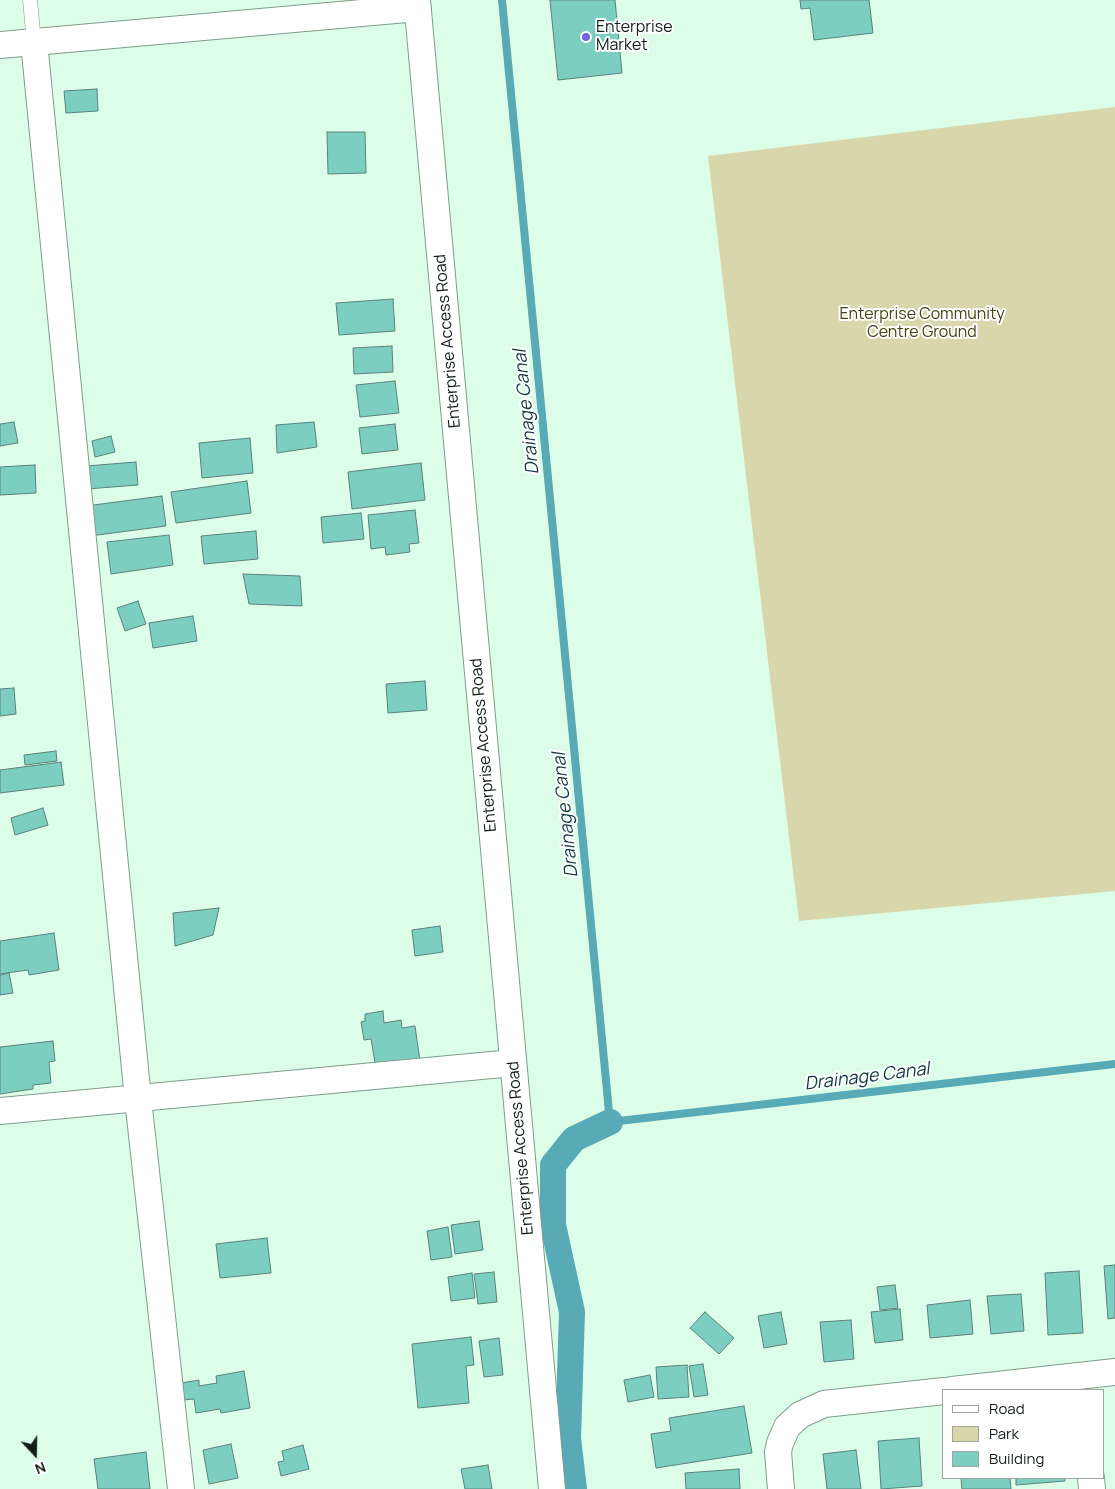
<!DOCTYPE html>
<style>
body{margin:0}
#map{position:relative;width:1115px;height:1489px;overflow:hidden;background:#dcfee9;font-family:Manrope,sans-serif}
canvas{display:block}
.legend{position:absolute;left:942px;top:1389px;width:162px;height:90px;box-sizing:border-box;background:#fff;border:1px solid #a0a5a2;margin:0;padding:6px 9px;list-style:none;font-size:15px;color:#121e17}
.legend li{display:flex;align-items:center;gap:10px;height:25px}
.legend b{width:25px;border:1px solid #a0a5a2}
.north{position:absolute;left:10px;top:1429px;width:50px;height:50px;-webkit-text-stroke:4px #fff;paint-order:stroke;rotate:159deg;font-size:14px;font-weight:700;line-height:20px;text-align:center;color:#121e17}
.north::after{content:'';display:block;margin:auto;width:18px;height:22px;background:#121e17;clip-path:polygon(50% 0,100% 100%,50% 72%,0 100%)}
</style>
<div id="map">
<canvas width="1115" height="1489"></canvas>
<ul class="legend">
<li><b style="height:6px;background:#fff"></b>Road</li>
<li><b style="height:14px;background:#d7d7ab"></b>Park</li>
<li><b style="height:14px;background:#7ccec0"></b>Building</li>
</ul>
<div class="north">N</div>
</div>
<script>
const ctx = document.querySelector('canvas').getContext('2d');
ctx.lineJoin = 'round';
function fill(path, color) {
  ctx.fillStyle = color;
  ctx.fill(path, 'evenodd');
}
function shape(rows) {
  const path = new Path2D();
  for (const r of rows) {
    path.moveTo(r[0], r[1]);
    for (let i = 2; i < r.length; i += 2) path.lineTo(r[i], r[i + 1]);
  }
  return path;
}
function trace(path, color, width, dash) {
  ctx.strokeStyle = color;
  ctx.lineWidth = width;
  ctx.lineCap = dash ? 'butt' : 'round';
  ctx.setLineDash(dash || []);
  ctx.stroke(path);
}
function drawText(font, color, halo, rows, align = 'center') {
  ctx.font = font + ' Manrope,sans-serif';
  ctx.lineWidth = 4;
  ctx.setLineDash([]);
  ctx.textBaseline = 'middle';
  ctx.strokeStyle = halo;
  ctx.fillStyle = color;
  for (const [text, x, y, turn = 0] of rows) {
    ctx.save();
    ctx.translate(x, y);
    ctx.rotate((+turn || 0) * Math.PI / 180);
    ctx.textAlign = isNaN(turn) ? turn : align;
    if (halo) ctx.strokeText(text, 0, 0);
    ctx.fillText(text, 0, 0);
    ctx.restore();
  }
}
const green = shape([
 [1115,107,1115,891,799,921,708,156]
]);
const stream = shape([
 [502,0,610,1122,1115,1064]
]);
const canal = shape([
 [574,1489,568,1438,572,1312,553,1225,553,1165,574,1139,610,1122]
]);
const building = shape([
 [550,0,615,0,622,73,558,80,550,0],
 [800,0,869,0,873,33,814,40,810,8,801,9,800,0],
 [97,89,98,111,66,113,64,91,97,89],
 [327,132,365,132,366,173,328,174,327,132],
 [393,299,395,331,339,335,336,303,393,299],
 [392,346,393,372,354,374,353,348,392,346],
 [395,381,399,413,360,417,356,385,395,381],
 [14,422,18,443,0,446,0,424,14,422],
 [314,422,317,447,277,453,276,425,314,422],
 [395,424,398,450,362,454,359,428,395,424],
 [111,436,115,452,95,457,92,441,111,436],
 [250,438,253,473,202,478,199,443,250,438],
 [136,462,138,485,87,489,86,466,136,462],
 [421,463,425,500,352,509,348,472,421,463],
 [35,465,36,493,0,495,0,467,35,465],
 [247,481,251,513,176,523,171,492,247,481],
 [162,496,166,526,90,536,86,506,162,496],
 [415,510,419,543,409,544,410,552,386,555,385,547,371,549,368,515,415,510],
 [361,513,364,539,323,543,321,517,361,513],
 [256,531,258,559,204,564,201,536,256,531],
 [169,535,173,565,111,574,107,542,169,535],
 [243,574,300,576,302,606,249,604,243,574],
 [138,601,146,624,125,631,117,608,138,601],
 [193,616,197,641,153,648,149,623,193,616],
 [425,681,427,710,388,713,386,684,425,681],
 [14,688,16,714,0,716,0,689,14,688],
 [56,751,57,761,25,765,24,755,56,751],
 [61,762,64,785,0,793,0,770,61,762],
 [43,808,48,825,15,835,11,818,43,808],
 [219,908,213,935,175,946,173,913,219,908],
 [440,926,443,952,415,956,412,930,440,926],
 [54,933,59,970,29,975,28,970,0,974,0,941,54,933],
 [9,973,13,993,0,995,0,975,9,973],
 [383,1011,384,1023,401,1020,402,1028,415,1026,420,1061,376,1068,371,1039,364,1040,361,1022,365,1021,365,1014,383,1011],
 [53,1041,55,1061,49,1062,51,1083,33,1085,33,1089,0,1094,0,1047,53,1041],
 [479,1221,483,1250,455,1254,451,1225,479,1221],
 [448,1227,452,1257,431,1260,427,1231,448,1227],
 [267,1238,271,1273,220,1278,216,1244,267,1238],
 [1115,1265,1115,1318,1108,1319,1104,1266,1115,1265],
 [1079,1271,1083,1333,1048,1335,1045,1273,1079,1271],
 [494,1272,497,1302,478,1304,474,1274,494,1272],
 [472,1273,475,1298,451,1301,448,1277,472,1273],
 [895,1285,898,1308,880,1310,877,1287,895,1285],
 [1021,1294,1024,1331,991,1334,987,1296,1021,1294],
 [970,1300,973,1334,930,1338,927,1305,970,1300],
 [900,1309,903,1340,875,1343,871,1312,900,1309],
 [705,1312,734,1338,719,1354,690,1328,705,1312],
 [781,1312,787,1344,764,1348,758,1316,781,1312],
 [851,1320,854,1359,824,1362,820,1322,851,1320],
 [471,1337,474,1365,466,1366,469,1403,418,1408,412,1344,471,1337],
 [499,1338,503,1375,484,1377,479,1341,499,1338],
 [703,1364,708,1395,694,1397,689,1366,703,1364],
 [687,1365,689,1397,658,1399,656,1367,687,1365],
 [244,1371,250,1408,221,1413,220,1409,196,1413,194,1399,183,1400,181,1383,199,1380,199,1386,217,1383,216,1376,244,1371],
 [650,1375,654,1397,628,1402,624,1380,650,1375],
 [744,1406,752,1453,656,1468,651,1434,671,1431,669,1418,744,1406],
 [919,1438,922,1486,881,1489,878,1441,919,1438],
 [231,1444,238,1478,209,1484,203,1450,231,1444],
 [303,1445,309,1469,281,1476,278,1462,284,1461,282,1451,303,1445],
 [856,1450,861,1489,827,1489,823,1454,856,1450],
 [146,1452,150,1489,98,1489,94,1459,146,1452],
 [488,1465,492,1489,465,1489,461,1469,488,1465],
 [739,1469,740,1489,686,1489,685,1473,739,1469],
 [961,1478,1010,1478,1011,1489,962,1489,961,1478],
 [1016,1478,1065,1478,1065,1481,1016,1485,1016,1478]
]);
const lane = shape([
 [30,0,34,42]
]);
const street = shape([
 [417,0,552,1489],
 [34,42,138,1099,181,1489],
 [0,45,418,8],
 [0,1111,513,1063],
 [952,1390,1115,1372],
 [1091,1478,1092,1489],
 [781,1489,778,1452,780,1443,787,1427,800,1415,824,1404,944,1391]
]);
const markers = [
 [586,37,5,"#6e65df"]
];
const poiNames = [
 ["Enterprise",596,28],
 ["Market",596,46]
];
const parkNames = [
 ["Enterprise Community",922,315],
 ["Centre Ground",922,333]
];
const streetNames = [
 ["Enterprise Access Road",448,341,-95],
 ["Enterprise Access Road",484,745,-95],
 ["Enterprise Access Road",521,1148,-95]
];
const waterNames = [
 ["Drainage Canal",527,412,-96],
 ["Drainage Canal",566,815,-96],
 ["Drainage Canal",867,1077,-7]
];
fill(green, '#d7d7ab');
trace(stream, '#57aab6', 8);
trace(canal, '#57aab6', 26);
fill(building, '#7ccec0');
trace(building, '#5b827c', 1);
trace(lane, '#7e9d89', 15);
trace(street, '#7e9d89', 28);
trace(lane, '#fff', 14);
trace(street, '#fff', 26);
for (const [x, y, r, color] of markers) {
  const dot = new Path2D();
  dot.arc(x, y, r, 0, 2 * Math.PI);
  ctx.fillStyle = color;
  ctx.fill(dot);
  trace(dot, '#fff', 2);
}
drawText('16px', '#121e17', '#fff', poiNames, 'left');
drawText('16px', '#444212', '#fff', parkNames);
drawText('16px', '#121e17', '#fff', streetNames);
drawText('italic 18px', '#10383e', '#fff', waterNames);
</script>
